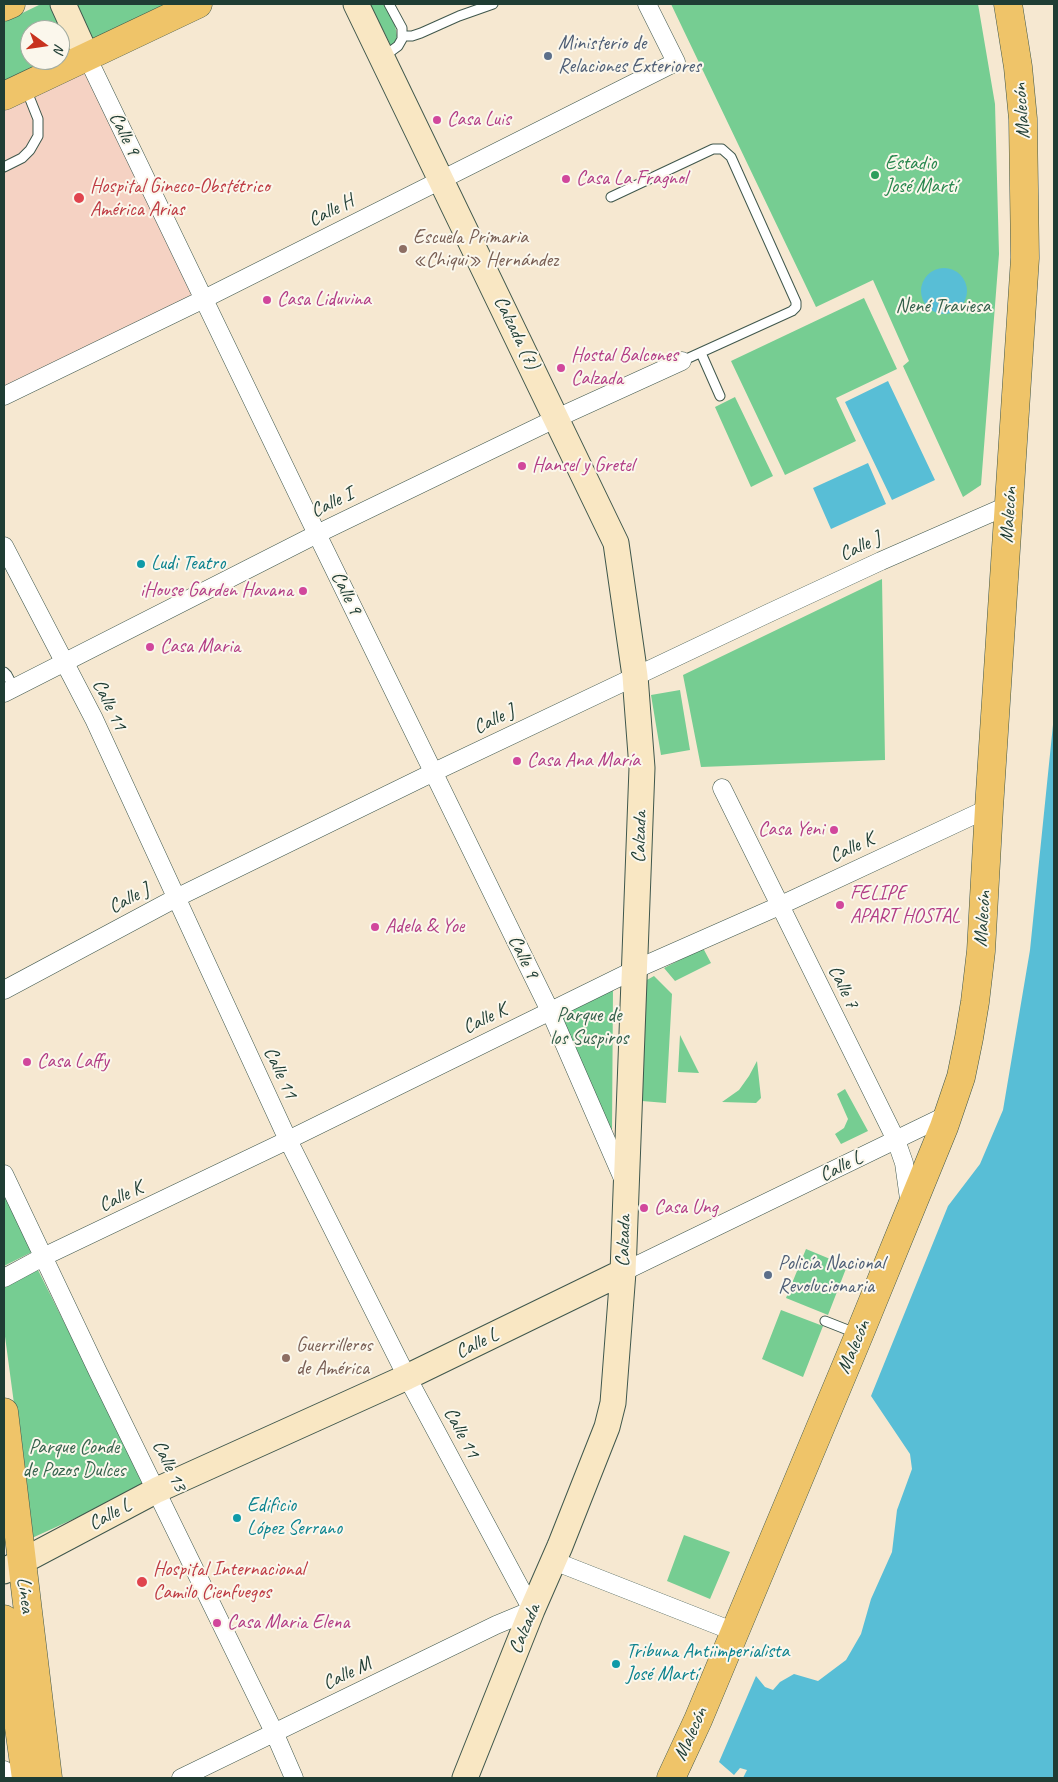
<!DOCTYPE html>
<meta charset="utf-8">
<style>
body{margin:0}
#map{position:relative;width:1058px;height:1782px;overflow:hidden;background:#f6e8d1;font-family:Caveat,sans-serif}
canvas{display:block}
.frame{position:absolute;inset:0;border:5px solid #1f3d34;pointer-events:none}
.north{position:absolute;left:20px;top:20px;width:50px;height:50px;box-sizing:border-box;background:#fbf7ec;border:1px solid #a3ada2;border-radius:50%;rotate:104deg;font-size:14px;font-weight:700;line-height:20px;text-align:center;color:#1f3d34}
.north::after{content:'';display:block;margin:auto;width:18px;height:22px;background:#c8321e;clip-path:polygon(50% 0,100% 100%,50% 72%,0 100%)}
</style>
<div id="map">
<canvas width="1058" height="1782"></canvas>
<div class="frame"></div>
<div class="north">N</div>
</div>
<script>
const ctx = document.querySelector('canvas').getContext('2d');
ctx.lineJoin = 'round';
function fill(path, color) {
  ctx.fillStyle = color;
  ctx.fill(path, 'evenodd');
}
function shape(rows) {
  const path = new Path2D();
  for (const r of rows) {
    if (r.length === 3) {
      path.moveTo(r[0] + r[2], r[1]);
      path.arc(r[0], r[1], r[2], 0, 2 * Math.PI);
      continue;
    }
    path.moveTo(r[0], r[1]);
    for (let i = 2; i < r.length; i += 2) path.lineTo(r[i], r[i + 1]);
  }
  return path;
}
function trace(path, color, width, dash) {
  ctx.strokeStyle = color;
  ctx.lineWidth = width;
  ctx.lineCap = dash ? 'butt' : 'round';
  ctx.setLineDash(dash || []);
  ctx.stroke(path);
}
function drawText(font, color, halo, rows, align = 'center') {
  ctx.font = font + ' Caveat,sans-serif';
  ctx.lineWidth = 4;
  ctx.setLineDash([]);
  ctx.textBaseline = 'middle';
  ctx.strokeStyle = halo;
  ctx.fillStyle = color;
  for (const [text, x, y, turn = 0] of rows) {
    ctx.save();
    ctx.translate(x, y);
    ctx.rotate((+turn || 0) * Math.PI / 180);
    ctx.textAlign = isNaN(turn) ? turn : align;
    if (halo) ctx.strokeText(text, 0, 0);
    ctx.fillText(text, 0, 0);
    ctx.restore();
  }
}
const built = shape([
 [87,57,204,299,4,396,4,96]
]);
const green = shape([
 [41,4,51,4,73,52,60,58,60,30,30,30,30,60,56,60,4,86,4,22],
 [69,4,174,4,88,44],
 [370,4,384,4,395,25,397,36,395,43,391,46],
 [671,4,978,4,995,104,999,254,981,485,963,497,903,366,909,361,873,280,816,307],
 [864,298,897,369,836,398,856,441,785,475,731,361],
 [735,397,773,476,751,487,715,407],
 [882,579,885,760,701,767,683,675],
 [680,690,690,750,661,755,651,695],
 [703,948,711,963,675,981,664,968],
 [654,976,672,994,666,1103,642,1101,645,981],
 [613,988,612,1130,609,1132,558,1016],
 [680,1035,699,1073,678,1072],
 [757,1061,761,1098,756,1103,722,1102,739,1090,749,1076],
 [845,1089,868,1131,841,1144,835,1134,844,1128,848,1119,837,1094],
 [4,1189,34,1251,4,1266],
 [806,1249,847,1266,828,1315,786,1298],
 [37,1268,146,1486,32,1538,4,1329,4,1282],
 [781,1310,823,1326,803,1377,762,1359],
 [684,1535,730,1552,710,1599,667,1581]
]);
const water = shape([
 [944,291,23],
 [888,381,935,480,892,500,845,402],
 [868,463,886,504,831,529,813,488],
 [1054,715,1054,1778,743,1778,747,1770,740,1768,734,1775,719,1762,756,1676,765,1687,773,1690,780,1682,794,1674,818,1681,846,1660,861,1634,871,1599,892,1552,897,1510,912,1469,910,1454,871,1396,948,1206,980,1164,1003,1110,1030,950]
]);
const lane = shape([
 [402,36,412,36,421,33,459,16,493,4],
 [383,57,398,46,402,39,402,28,389,4],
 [4,167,22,158,30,150,38,136,38,119,26,89],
 [611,197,713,149,722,149,731,157,796,302,796,307,792,311,682,361],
 [701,353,720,396],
 [4,672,7,675,14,688],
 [825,1321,858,1334]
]);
const street = shape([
 [87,57,317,534,550,1011,624,1181],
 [4,396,204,299,676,62,647,4],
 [4,546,94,719,288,1140,407,1377,532,1610,496,1625,181,1778],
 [4,693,317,534,557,418,682,361],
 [722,788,896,1140,904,1163,910,1206],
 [4,990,176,898,434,772,769,613,881,561,1009,505],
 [4,1174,98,1372,274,1732,294,1778],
 [623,1272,949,1114],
 [4,1278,43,1257,288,1140,634,970,779,906,989,808],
 [554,1561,735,1632],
 [4,1770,7,1778]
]);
const secondary = shape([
 [63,4,87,57],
 [356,4,616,543,635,676,642,768,623,1272,613,1403,607,1427,560,1546,532,1610,465,1778],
 [4,1571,157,1490,407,1377,623,1272]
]);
const primary = shape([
 [4,7,11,4],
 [4,96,198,4],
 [4,1412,48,1778],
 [4,1619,26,1778]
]);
const highway = shape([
 [671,1778,698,1720,859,1335,944,1127,961,1077,969,1038,975,1002,981,951,989,808,1025,258,1023,119,1018,67,1008,4]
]);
const markers = [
 [548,56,5,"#5c6f8a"],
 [437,120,5,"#d1479c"],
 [875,175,5,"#2e9e5b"],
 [566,179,5,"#d1479c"],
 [79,198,6,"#e0444e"],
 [403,249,5,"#8d6e63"],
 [267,300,5,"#d1479c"],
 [561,368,5,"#d1479c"],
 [522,466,5,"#d1479c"],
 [141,564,5,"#0f9aa8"],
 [303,591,5,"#d1479c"],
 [150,647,5,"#d1479c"],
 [517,761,5,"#d1479c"],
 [834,830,5,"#d1479c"],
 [840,905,5,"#d1479c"],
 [375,927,5,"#d1479c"],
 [27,1062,5,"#d1479c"],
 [644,1208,5,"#d1479c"],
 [768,1275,5,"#5c6f8a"],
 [286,1358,5,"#8d6e63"],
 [237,1518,5,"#0f9aa8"],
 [142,1582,6,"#e0444e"],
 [217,1623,5,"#d1479c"],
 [616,1664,5,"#0f9aa8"]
];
const serviceNames = [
 ["Ministerio de",558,44],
 ["Relaciones Exteriores",558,67],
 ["Policía Nacional",778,1264],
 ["Revolucionaria",778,1287]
];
const streetNames = [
 ["Malecón",1022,111,-94],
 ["Calle 9",124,134,64],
 ["Calle H",331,211,-27],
 ["Calzada (7)",516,333,64],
 ["Calle I",332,503,-26],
 ["Malecón",1009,515,-86],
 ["Calle J",860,547,-25],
 ["Calle 9",346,593,64],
 ["Calle 11",109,705,64],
 ["Calle J",494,720,-26],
 ["Calzada",640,837,-88],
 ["Calle K",852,848,-25],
 ["Calle J",129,899,-28],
 ["Malecón",983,919,-86],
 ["Calle 9",523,957,64],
 ["Calle 7",843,987,64],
 ["Calle K",485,1019,-26],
 ["Calle 11",280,1073,65],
 ["Calle L",841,1167,-26],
 ["Calle K",121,1197,-26],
 ["Calzada",624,1241,-88],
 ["Calle L",477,1344,-26],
 ["Malecón",854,1347,-67],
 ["Calle 11",461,1433,62],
 ["Calle 13",169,1466,64],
 ["Calle L",110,1515,-28],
 ["Línea",25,1595,83],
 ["Calzada",525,1629,-67],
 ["Calle M",347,1674,-26],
 ["Malecón",691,1734,-66]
];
const hotelNames = [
 ["Casa Luis",447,120],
 ["Casa La Fragnol",576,179],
 ["Casa Liduvina",277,300],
 ["Hostal Balcones",571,356],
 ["Calzada",571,379],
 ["Hansel y Gretel",532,466],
 ["iHouse Garden Havana",293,591,"right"],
 ["Casa Maria",160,647],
 ["Casa Ana María",527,761],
 ["Casa Yeni",824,830,"right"],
 ["FELIPE",850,894],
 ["APART HOSTAL",850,917],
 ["Adela & Yoe",385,927],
 ["Casa Laffy",37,1062],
 ["Casa Ung",654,1208],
 ["Casa Maria Elena",227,1623]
];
const leisureNames = [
 ["Estadio",885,164],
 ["José Martí",885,187]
];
const healthNames = [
 ["Hospital Gineco-Obstétrico",90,187],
 ["América Arias",90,210],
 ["Hospital Internacional",153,1570],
 ["Camilo Cienfuegos",153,1593]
];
const educationNames = [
 ["Escuela Primaria",413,238],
 ["«Chiqui» Hernández",413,261],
 ["Guerrilleros",296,1346],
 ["de América",296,1369]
];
const parkNames = [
 ["Nené Traviesa",943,307],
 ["Parque de",589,1016],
 ["los Suspiros",589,1039],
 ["Parque Conde",74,1448],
 ["de Pozos Dulces",74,1471]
];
const cultureNames = [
 ["Ludi Teatro",151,564],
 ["Edificio",247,1506],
 ["López Serrano",247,1529],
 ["Tribuna Antiimperialista",626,1652],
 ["José Martí",626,1675]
];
fill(built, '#f5d2c3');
fill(green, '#76cd92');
fill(water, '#58bed6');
trace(lane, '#3f574c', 11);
trace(street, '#3f574c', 19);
trace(secondary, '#3f574c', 27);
trace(primary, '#3f574c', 29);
trace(highway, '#3f574c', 29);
trace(lane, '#fff', 9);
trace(street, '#fff', 18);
trace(secondary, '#f9e7c3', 25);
trace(primary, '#efc469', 28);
trace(highway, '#efc469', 28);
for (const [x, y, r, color] of markers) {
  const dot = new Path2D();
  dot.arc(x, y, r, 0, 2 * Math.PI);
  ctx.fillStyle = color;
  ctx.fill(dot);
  trace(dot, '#fbf7ec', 2);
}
drawText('20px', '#4e5e75', '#fbf7ec', serviceNames, 'left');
drawText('20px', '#1f3d34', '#fbf7ec', streetNames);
drawText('20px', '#b23c85', '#fbf7ec', hotelNames, 'left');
drawText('20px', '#27864d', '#fbf7ec', leisureNames, 'left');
drawText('20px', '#be3a42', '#fbf7ec', healthNames, 'left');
drawText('20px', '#785e54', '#fbf7ec', educationNames, 'left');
drawText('20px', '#35614c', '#fbf7ec', parkNames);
drawText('20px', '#0d838f', '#fbf7ec', cultureNames, 'left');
</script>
